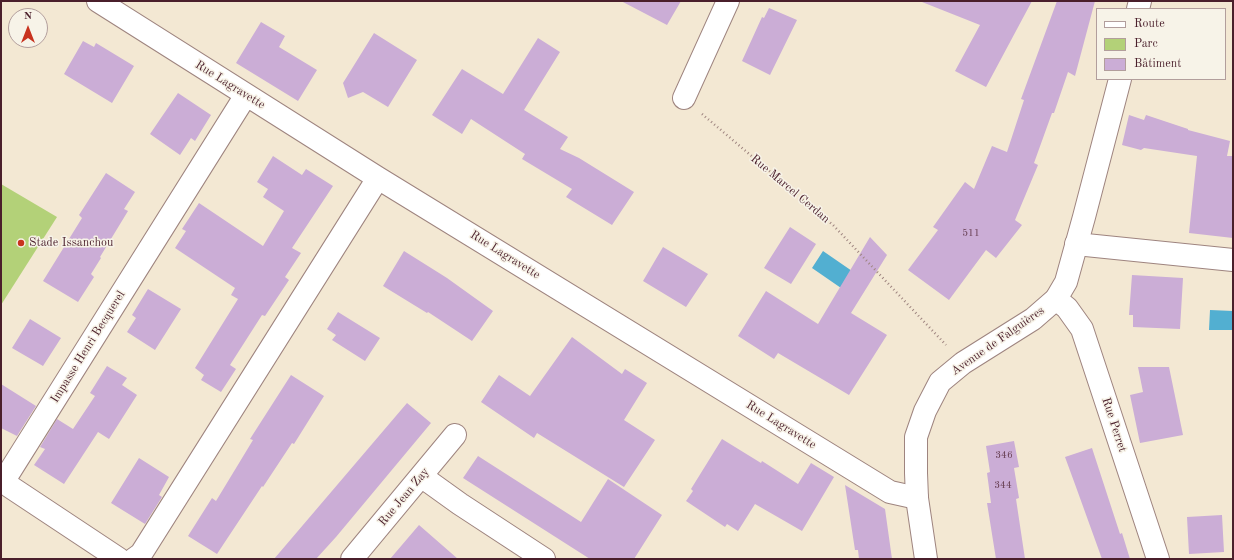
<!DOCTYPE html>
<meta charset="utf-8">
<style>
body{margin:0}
#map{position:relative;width:1234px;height:560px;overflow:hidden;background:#f3e8d3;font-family:"Old Standard TT",serif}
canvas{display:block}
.frame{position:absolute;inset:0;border:2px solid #4a1f2b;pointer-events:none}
.legend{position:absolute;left:1096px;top:8px;width:130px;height:72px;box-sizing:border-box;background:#f7f3e8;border:1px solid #b29e9c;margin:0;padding:5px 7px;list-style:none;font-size:12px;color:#4a1f2b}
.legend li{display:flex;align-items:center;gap:8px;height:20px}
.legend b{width:20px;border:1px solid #b29e9c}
.north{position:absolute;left:8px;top:8px;width:40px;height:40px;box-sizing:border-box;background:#f7f3e8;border:1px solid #b29e9c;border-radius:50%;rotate:0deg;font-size:11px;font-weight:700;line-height:16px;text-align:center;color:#4a1f2b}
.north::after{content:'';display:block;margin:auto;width:14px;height:18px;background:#c8321e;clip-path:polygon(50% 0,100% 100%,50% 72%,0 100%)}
</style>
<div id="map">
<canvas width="1234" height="560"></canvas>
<div class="frame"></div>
<ul class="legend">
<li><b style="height:5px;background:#fff"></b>Route</li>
<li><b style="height:11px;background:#b3d178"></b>Parc</li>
<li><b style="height:11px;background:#cbadd6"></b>Bâtiment</li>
</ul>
<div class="north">N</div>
</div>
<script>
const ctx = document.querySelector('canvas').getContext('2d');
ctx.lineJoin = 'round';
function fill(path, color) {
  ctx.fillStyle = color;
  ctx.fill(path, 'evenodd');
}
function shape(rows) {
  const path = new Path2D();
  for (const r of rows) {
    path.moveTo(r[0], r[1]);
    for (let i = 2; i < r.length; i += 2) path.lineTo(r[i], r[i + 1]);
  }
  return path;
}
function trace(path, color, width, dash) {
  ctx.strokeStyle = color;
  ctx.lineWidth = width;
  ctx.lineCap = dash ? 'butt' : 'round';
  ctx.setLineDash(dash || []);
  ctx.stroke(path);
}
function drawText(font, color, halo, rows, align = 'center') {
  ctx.font = font + ' "Old Standard TT",serif';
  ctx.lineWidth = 3;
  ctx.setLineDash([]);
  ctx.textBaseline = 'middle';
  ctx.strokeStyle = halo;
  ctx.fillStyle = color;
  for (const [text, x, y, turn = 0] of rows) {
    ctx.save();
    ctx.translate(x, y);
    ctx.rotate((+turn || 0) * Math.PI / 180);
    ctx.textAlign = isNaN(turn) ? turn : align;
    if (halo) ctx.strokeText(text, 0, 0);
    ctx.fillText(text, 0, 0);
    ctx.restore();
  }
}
const green = shape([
 [1,184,57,217,1,305]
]);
const water = shape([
 [823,251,852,271,841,288,812,268],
 [1210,310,1233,311,1233,330,1209,330]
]);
const building = shape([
 [621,1,681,1,667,25],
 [922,1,1032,1,986,87,955,71,980,25,922,2],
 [1057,1,1095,1,1075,76,1068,72,1054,113,1052,113,1034,163,1038,165,1015,220,1022,225,996,258,986,250,949,300,908,270,938,230,933,227,965,182,974,189,992,146,1007,152,1024,100,1021,99],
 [769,8,797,20,770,75,742,61,762,17,764,18],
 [261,22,285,36,279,47,317,70,298,101,236,63],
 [374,33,417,60,388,107,363,92,348,98,343,83],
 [538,38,560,52,524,110,568,137,560,149,579,158,634,192,612,225,566,197,572,189,522,159,525,154,471,119,462,134,432,115,462,69,503,94],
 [83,41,94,47,96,43,134,66,112,103,64,74],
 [178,93,211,115,195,141,191,138,180,155,150,134],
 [1129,115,1144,120,1146,115,1188,129,1188,130,1230,141,1227,156,1233,156,1233,238,1189,233,1197,156,1144,148,1141,150,1122,145],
 [273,156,302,175,306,169,333,186,292,248,301,253,285,277,289,280,265,316,262,315,230,365,236,369,221,392,201,380,204,375,195,368,238,299,231,295,235,288,175,248,186,231,182,229,199,203,263,246,284,211,263,197,268,189,257,182],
 [106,173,135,192,124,209,128,211,100,257,101,258,91,274,94,277,78,302,43,281,82,218,79,215],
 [790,227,816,244,791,284,764,268],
 [870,237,887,255,851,313,887,335,849,395,778,353,774,359,738,336,766,291,818,324],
 [663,247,708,274,686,307,643,281],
 [404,251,447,278,493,311,472,341,428,312,427,313,383,286],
 [1132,275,1183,278,1180,329,1133,327,1133,315,1129,315],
 [148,289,181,309,155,350,127,332,136,318,132,315],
 [338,312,380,338,365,361,332,340,336,335,327,329],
 [30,319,61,338,43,366,12,348],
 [572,337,622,374,625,369,647,383,624,420,655,440,624,487,537,433,534,438,481,402,499,375,530,396],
 [107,366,127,378,122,385,137,395,109,439,98,432,64,484,34,465,45,449,40,447,57,419,73,429,95,396,90,393],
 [1138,367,1169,367,1183,435,1140,443,1130,395,1143,392],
 [291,375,324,396,294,444,292,443,263,487,262,486,217,554,188,536,212,498,216,501,253,440,250,439],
 [1,384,36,406,17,436,1,428],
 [407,403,431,423,336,537,316,559,274,559],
 [722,439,761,463,762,461,798,484,811,463,834,477,802,531,755,504,738,531,727,524,725,527,686,501,693,491,691,489],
 [1014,441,1019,467,1014,468,1019,498,1016,499,1025,559,996,559,987,503,991,503,987,473,990,472,986,446],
 [1092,448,1120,534,1122,533,1130,559,1102,559,1076,487,1065,457],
 [478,456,581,522,608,479,662,515,634,559,590,559,463,478],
 [139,458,169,477,159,495,162,497,145,524,111,503],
 [845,485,885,509,892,559,859,559,858,550,855,550],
 [1222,515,1224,552,1189,554,1187,517],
 [419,525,458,559,390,559]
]);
const path = shape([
 [702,114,833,225,946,345]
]);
const street = shape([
 [98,1,378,178,890,492,917,498],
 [684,98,728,1],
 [1076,244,1233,260],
 [1056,299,1067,308,1082,329,1158,559],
 [421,476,460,504,544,559],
 [119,559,9,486,5,479,246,95],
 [134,559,141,554,378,178],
 [352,559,455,435]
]);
const secondary = shape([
 [1138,9,1140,1],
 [926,559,917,498,916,473,916,437,925,411,940,382,963,363,1033,319,1056,299,1066,282,1084,217,1120,79]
]);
const markers = [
 [21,243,4,"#c8321e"]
];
const numberNames = [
 ["511",971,233],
 ["346",1004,455],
 ["344",1003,485]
];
const streetNames = [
 ["Rue Lagravette",230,85,32],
 ["Rue Marcel Cerdan",790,189,40],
 ["Rue Lagravette",505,255,32],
 ["Avenue de Falguières",998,341,-35],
 ["Impasse Henri Becquerel",88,347,-58],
 ["Rue Lagravette",781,425,32],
 ["Rue Perret",1114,425,72],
 ["Rue Jean Zay",404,497,-50]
];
const poiNames = [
 ["Stade Issanchou",29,243]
];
fill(green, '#b3d178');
fill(water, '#52afd1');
fill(building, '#cbadd6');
trace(street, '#9e847f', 24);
trace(secondary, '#9e847f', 24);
trace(path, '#9e847f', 2.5, [1, 3]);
trace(street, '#fff', 22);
trace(secondary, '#fff', 22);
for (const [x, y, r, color] of markers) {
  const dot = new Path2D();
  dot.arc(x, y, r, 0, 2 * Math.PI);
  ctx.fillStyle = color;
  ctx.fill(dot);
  trace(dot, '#f7f3e8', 1.5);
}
drawText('10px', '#6a4256', null, numberNames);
drawText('12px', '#4a1f2b', '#f7f3e8', streetNames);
drawText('12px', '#4a1f2b', '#f7f3e8', poiNames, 'left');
</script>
